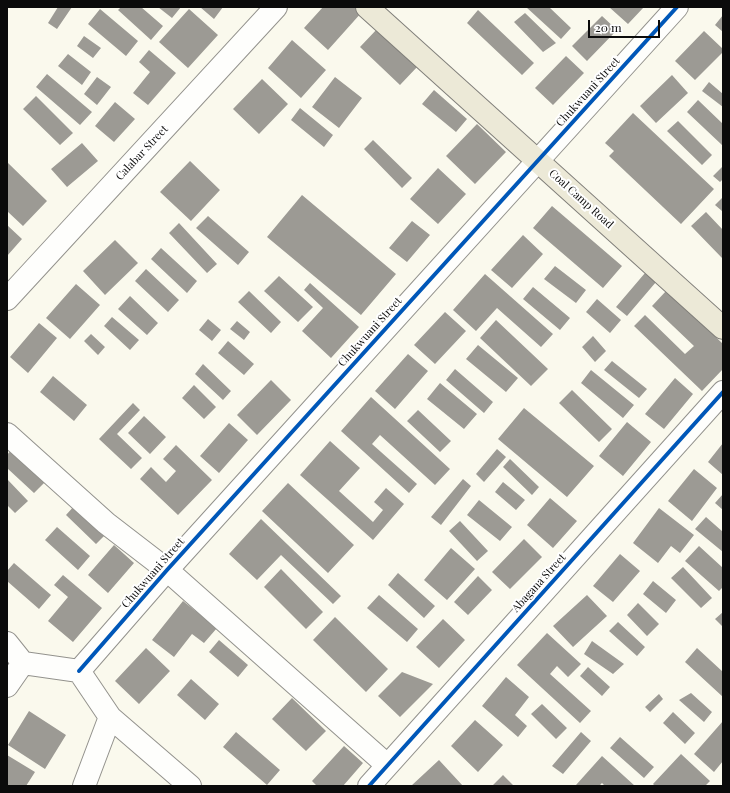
<!DOCTYPE html>
<style>
body{margin:0}
#map{position:relative;width:730px;height:793px;overflow:hidden;background:#faf9ed;font-family:"Playfair Display",serif}
canvas{display:block}
.frame{position:absolute;inset:0;border:8px solid #0b0b0b;pointer-events:none}
.scale{position:absolute;left:588px;top:20px;width:72px;height:18px;box-sizing:border-box;border:2px solid #0b0b0b;border-top:0;padding-left:5px;font-size:12px;line-height:14px;white-space:nowrap;color:#0b0b0b;-webkit-text-stroke:3px #fff;paint-order:stroke}
</style>
<div id="map">
<canvas width="730" height="793"></canvas>
<div class="frame"></div>
<div class="scale">20 m</div>
</div>
<script>
const ctx = document.querySelector('canvas').getContext('2d');
ctx.lineJoin = 'round';
function fill(path, color) {
  ctx.fillStyle = color;
  ctx.fill(path, 'evenodd');
}
function shape(rows) {
  const path = new Path2D();
  for (const r of rows) {
    path.moveTo(r[0], r[1]);
    for (let i = 2; i < r.length; i += 2) path.lineTo(r[i], r[i + 1]);
  }
  return path;
}
function trace(path, color, width, dash) {
  ctx.strokeStyle = color;
  ctx.lineWidth = width;
  ctx.lineCap = dash ? 'butt' : 'round';
  ctx.setLineDash(dash || []);
  ctx.stroke(path);
}
function drawText(font, color, halo, rows, align = 'center') {
  ctx.font = font + ' "Playfair Display",serif';
  ctx.lineWidth = 4;
  ctx.setLineDash([]);
  ctx.textBaseline = 'middle';
  ctx.strokeStyle = halo;
  ctx.fillStyle = color;
  for (const [text, x, y, turn = 0] of rows) {
    ctx.save();
    ctx.translate(x, y);
    ctx.rotate((+turn || 0) * Math.PI / 180);
    ctx.textAlign = isNaN(turn) ? turn : align;
    if (halo) ctx.strokeText(text, 0, 0);
    ctx.fillText(text, 0, 0);
    ctx.restore();
  }
}
const building = shape([
 [58,7,72,7,57,29,48,23],
 [121,7,141,7,163,26,151,40,118,10],
 [158,7,181,7,172,18],
 [200,7,223,7,214,19],
 [323,7,356,7,362,12,328,50,304,28],
 [526,7,549,7,571,28,561,39],
 [609,7,644,7,628,24],
 [100,9,138,41,126,56,88,24],
 [189,9,218,35,188,68,159,42],
 [478,10,534,63,522,75,467,23],
 [525,13,556,43,543,52,514,22],
 [723,15,723,32,715,25],
 [602,16,617,30,587,61,572,46],
 [378,28,418,66,400,85,360,47],
 [704,31,723,49,723,52,695,80,675,61],
 [84,36,101,48,93,58,77,46],
 [292,40,326,70,301,98,268,68],
 [149,50,176,73,148,105,133,93,150,72,139,62],
 [68,54,91,72,82,85,58,66],
 [566,56,584,73,553,105,535,88],
 [47,74,92,112,80,125,36,87],
 [672,75,688,93,656,123,640,106],
 [97,77,111,87,97,105,84,94],
 [335,77,362,98,339,128,312,107],
 [262,79,288,104,259,134,233,109],
 [709,82,723,94,723,107,702,91],
 [434,90,467,119,456,132,422,104],
 [36,96,73,133,60,145,23,109],
 [698,100,723,124,723,143,722,145,687,112],
 [115,102,135,119,114,142,95,126],
 [300,108,333,135,324,147,291,120],
 [633,113,714,189,681,224,609,156,614,151,605,143],
 [678,121,712,155,702,165,667,131],
 [477,124,506,152,475,184,446,156],
 [373,140,412,178,402,188,364,149],
 [82,143,98,161,67,187,51,169],
 [190,161,220,190,191,221,160,192],
 [7,162,47,201,23,226,7,211],
 [723,166,723,179,720,182,713,176],
 [438,168,466,194,438,224,410,199],
 [302,195,396,274,361,315,267,237],
 [723,197,723,210,722,211,715,205],
 [552,206,622,266,603,288,533,228],
 [706,212,723,230,723,259,691,226],
 [208,216,249,252,238,265,196,228],
 [412,221,430,235,407,262,389,248],
 [179,223,217,264,207,273,169,233],
 [7,225,22,239,7,256],
 [523,235,543,254,512,288,491,270],
 [115,240,138,263,105,295,83,271],
 [161,248,197,281,187,293,151,259],
 [555,266,586,290,576,303,544,279],
 [146,269,179,300,168,312,135,281],
 [645,273,656,282,627,316,616,307],
 [485,274,553,334,541,347,497,308,476,331,453,310],
 [279,276,313,307,298,322,264,291],
 [310,283,359,327,331,358,302,331,323,308,304,290],
 [76,284,100,305,70,339,46,318],
 [533,287,570,318,560,330,523,299],
 [667,290,723,344,723,369,702,391,634,326,645,315,685,354,694,346,652,306],
 [249,291,281,322,271,333,238,302],
 [130,296,158,323,147,335,118,309],
 [597,299,621,320,610,333,586,312],
 [445,312,466,331,435,364,414,345],
 [112,317,139,340,130,350,104,326],
 [208,319,221,330,212,341,199,330],
 [496,320,548,369,531,386,480,338],
 [237,321,250,332,244,340,230,329],
 [39,323,57,338,28,373,10,357],
 [91,334,105,347,98,355,84,341],
 [593,336,606,351,595,362,582,347],
 [228,341,254,364,244,375,218,353],
 [478,345,518,378,506,392,466,359],
 [408,354,428,371,395,409,375,391],
 [612,361,647,389,639,398,604,370],
 [203,364,231,391,223,400,195,374],
 [455,369,493,402,484,413,446,380],
 [591,370,634,405,623,418,581,383],
 [53,376,87,405,74,421,40,392],
 [675,378,693,394,664,429,645,414],
 [271,380,291,400,257,435,237,415],
 [440,383,477,414,464,429,427,399],
 [194,385,216,407,204,419,182,398],
 [572,390,612,429,599,442,559,403],
 [371,397,450,469,435,485,380,435,372,444,417,484,409,493,341,431],
 [133,403,140,410,117,434,142,458,131,469,99,439],
 [524,408,594,466,567,497,498,439],
 [418,410,451,441,440,452,407,421],
 [144,416,166,437,150,454,128,433],
 [627,422,651,442,623,476,599,456],
 [229,423,248,440,219,473,200,456],
 [330,441,360,468,339,491,373,522,383,510,374,502,386,488,404,504,373,540,300,475],
 [723,443,723,475,708,462],
 [176,445,212,480,178,515,140,479,151,467,166,482,176,471,163,459],
 [12,449,46,481,34,493,7,468,7,455],
 [497,449,506,457,484,482,476,474],
 [510,459,539,487,532,495,503,467],
 [694,469,717,488,692,521,668,501],
 [7,479,28,501,15,513,7,505],
 [463,479,471,486,441,525,431,517],
 [503,482,525,500,516,510,495,492],
 [288,483,354,545,328,573,262,511],
 [723,494,723,510,715,503],
 [550,498,577,521,553,548,527,525],
 [479,500,512,527,500,541,467,515],
 [75,505,106,534,96,544,66,515],
 [659,508,694,535,680,553,671,546,658,563,633,543],
 [706,517,723,532,723,552,695,529],
 [261,519,341,596,333,604,281,555,257,580,229,554],
 [460,521,488,551,477,561,449,531],
 [57,527,90,556,78,570,45,540],
 [524,539,542,557,510,589,492,572],
 [114,545,134,563,108,593,88,575],
 [699,546,723,568,723,587,719,591,685,561],
 [451,548,475,569,447,600,424,580],
 [620,554,640,571,613,602,593,586],
 [14,563,51,595,39,609,7,581,7,571],
 [683,567,712,598,701,608,671,578],
 [281,569,323,612,306,629,264,587],
 [398,573,435,606,424,618,388,585],
 [63,575,102,608,73,642,48,621,68,597,54,585],
 [478,576,492,590,468,615,454,602],
 [653,581,676,600,666,613,643,594],
 [379,595,418,629,407,642,367,608],
 [587,595,607,616,573,647,553,626],
 [183,601,217,628,204,643,192,634,174,657,152,640],
 [638,603,659,624,647,636,627,615],
 [723,612,723,627,715,619],
 [335,617,388,669,366,692,313,640],
 [443,619,465,640,439,668,416,647],
 [618,622,645,647,637,656,609,631],
 [547,633,581,664,568,677,557,666,550,674,591,711,580,723,517,665],
 [219,640,248,665,238,677,209,652],
 [592,641,624,664,613,674,584,654],
 [146,648,170,671,139,704,115,681],
 [697,648,723,672,723,697,685,662],
 [588,667,610,687,602,696,580,676],
 [402,672,433,684,400,717,378,696],
 [506,677,529,697,515,715,527,726,518,737,482,706],
 [191,679,219,704,205,720,177,695],
 [691,693,712,712,704,722,679,700],
 [659,694,663,699,650,712,645,707],
 [292,698,326,731,306,751,272,719],
 [542,704,567,728,556,739,531,714],
 [29,711,66,735,45,769,8,745],
 [673,712,695,733,685,744,663,723],
 [475,720,503,745,478,772,451,746],
 [723,721,723,761,714,772,694,754],
 [236,732,280,770,267,785,223,747],
 [581,732,591,741,563,774,552,766],
 [620,737,654,767,644,778,610,748],
 [344,746,363,763,343,786,317,786,312,781],
 [681,754,710,781,705,786,655,786,653,784],
 [7,755,35,772,26,786,7,786],
 [602,756,635,786,605,786,602,783,599,786,577,786,576,785],
 [439,760,463,786,411,786],
 [503,775,514,786,492,786]
]);
const minor = shape([
 [7,299,276,7],
 [7,434,106,523,167,570,387,765],
 [7,643,23,663,79,671,110,717,190,786],
 [79,671,167,570,677,7],
 [7,686,23,663],
 [84,786,110,717],
 [369,786,723,392]
]);
const primary = shape([
 [367,7,723,328]
]);
const cycleway = shape([
 [79,671,167,570,677,7],
 [369,786,723,392]
]);
const streetNames = [
 ["Chukwuani Street",588,92,-48],
 ["Calabar Street",142,153,-47],
 ["Coal Camp Road",581,199,42],
 ["Chukwuani Street",370,332,-48],
 ["Chukwuani Street",153,573,-49],
 ["Abagana Street",539,583,-48]
];
fill(building, '#9c9a94');
trace(minor, '#93928d', 24);
trace(primary, '#807f7a', 24);
trace(minor, '#fefefc', 22);
trace(primary, '#ece9d7', 22);
trace(cycleway, '#0057b8', 4);
drawText('11px', '#0b0b0b', '#fff', streetNames);
</script>
